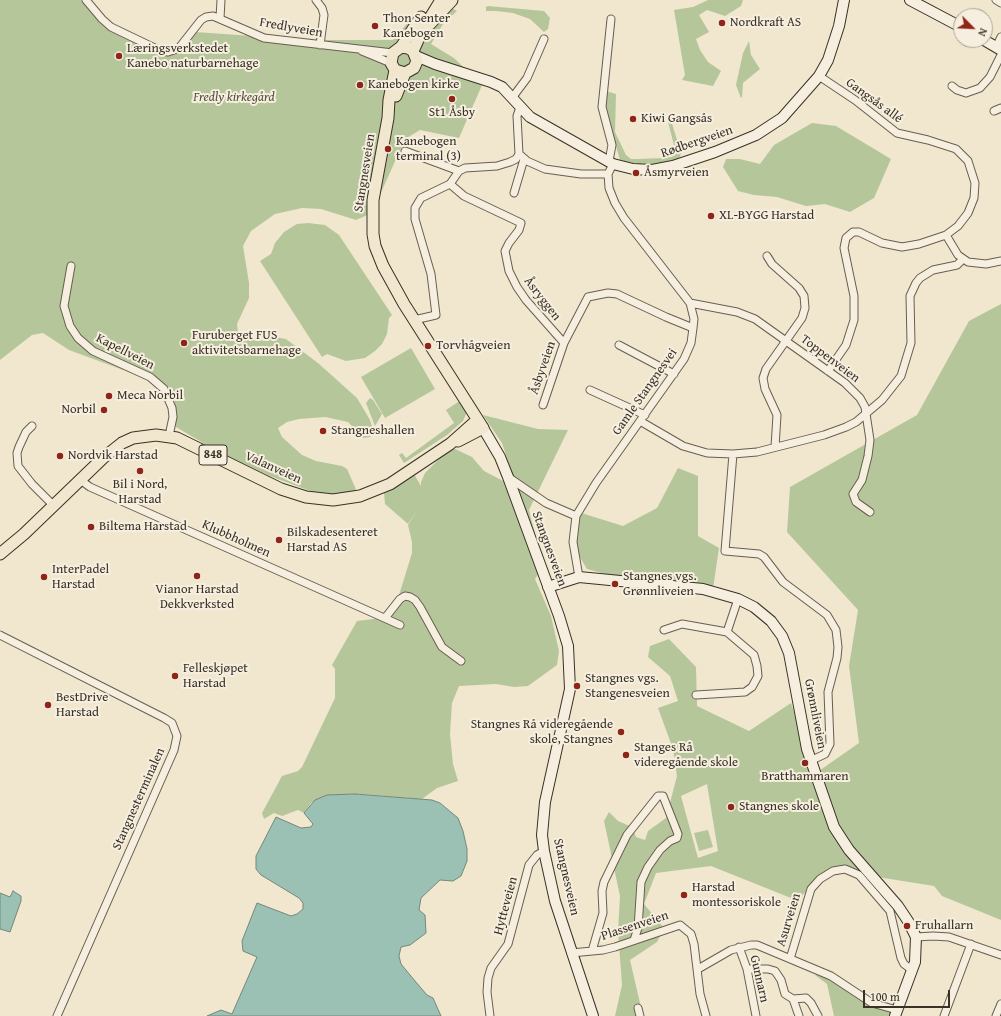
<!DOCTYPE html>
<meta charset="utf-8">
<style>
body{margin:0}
#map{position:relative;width:1001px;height:1016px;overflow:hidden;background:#f1e7ce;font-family:"Gentium Book Plus",serif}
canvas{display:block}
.north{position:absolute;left:953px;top:8px;width:40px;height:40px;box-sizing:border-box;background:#f6efdf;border:1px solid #aaa395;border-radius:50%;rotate:114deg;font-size:11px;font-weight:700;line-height:16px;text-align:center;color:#393126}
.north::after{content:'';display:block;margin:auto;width:14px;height:18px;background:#8f2418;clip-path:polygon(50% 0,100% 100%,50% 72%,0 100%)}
.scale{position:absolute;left:863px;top:990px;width:87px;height:18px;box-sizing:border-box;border:2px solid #393126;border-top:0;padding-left:5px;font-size:12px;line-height:14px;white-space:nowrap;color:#393126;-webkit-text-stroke:3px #f6efdf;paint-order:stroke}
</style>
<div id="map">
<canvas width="1001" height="1016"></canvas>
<div class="north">N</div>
<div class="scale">100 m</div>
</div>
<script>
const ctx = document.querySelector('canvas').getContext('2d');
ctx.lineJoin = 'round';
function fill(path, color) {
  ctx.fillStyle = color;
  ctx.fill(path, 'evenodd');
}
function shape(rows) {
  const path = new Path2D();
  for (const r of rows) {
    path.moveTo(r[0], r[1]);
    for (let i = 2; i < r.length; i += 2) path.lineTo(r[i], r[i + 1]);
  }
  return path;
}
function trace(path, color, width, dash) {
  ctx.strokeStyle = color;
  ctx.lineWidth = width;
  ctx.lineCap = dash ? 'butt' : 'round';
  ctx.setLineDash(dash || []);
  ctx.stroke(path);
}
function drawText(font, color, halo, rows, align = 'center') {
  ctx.font = font + ' "Gentium Book Plus",serif';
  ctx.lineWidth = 4;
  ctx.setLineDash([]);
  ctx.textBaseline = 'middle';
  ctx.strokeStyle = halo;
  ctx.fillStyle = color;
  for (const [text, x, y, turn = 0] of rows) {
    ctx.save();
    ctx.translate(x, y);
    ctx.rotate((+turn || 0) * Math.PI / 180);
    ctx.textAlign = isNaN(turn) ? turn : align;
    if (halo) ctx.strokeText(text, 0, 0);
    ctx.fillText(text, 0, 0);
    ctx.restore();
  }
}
const green = shape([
 [0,0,87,0,111,31,171,56,191,40,195,32,310,40,393,40,411,19,416,19,414,40,423,43,427,34,450,7,457,11,443,24,431,44,454,58,482,85,459,138,420,130,405,139,379,197,377,208,377,228,383,250,390,267,416,314,381,252,372,213,356,220,321,209,302,208,275,214,251,231,243,246,249,283,249,298,237,324,238,332,264,341,275,337,286,339,318,363,357,398,370,420,374,433,370,437,363,438,348,422,325,417,299,419,287,422,278,428,282,437,302,455,316,461,342,466,347,469,355,487,357,496,321,495,270,476,215,450,171,424,174,416,175,395,169,387,69,350,43,333,32,335,0,360],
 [708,0,743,0,741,6,725,16,707,10,699,15,709,32,696,39,700,50,708,62,721,71,713,86,682,80,685,75,674,10,693,7],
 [488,6,544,11,550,18,548,29,544,32,530,19,513,13,496,11,486,11,486,7],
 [749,41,751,55,760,69,743,83,742,97,741,98,736,85,743,53],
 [606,91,616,94,615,132,626,155,631,159,639,159,663,158,674,156,676,153,667,118,670,117,681,153,679,160,660,164,642,165,620,160,606,112],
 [812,123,836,126,891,159,874,198,850,212,825,204,806,206,777,197,754,195,738,191,723,167,726,159,740,159,760,164,774,145],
 [308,223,325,225,339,235,392,315,389,318,387,334,382,344,375,351,365,358,346,361,327,354,322,357,260,261,271,254,275,243,284,232,297,224],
 [1001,304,1001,920,942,896,934,886,834,870,796,900,711,866,656,873,644,904,664,928,657,942,630,960,643,1016,615,1016,622,985,618,931,620,896,604,821,609,812,618,821,632,827,636,837,645,840,648,831,666,818,677,776,673,749,658,708,678,701,670,676,648,657,650,646,669,639,696,667,697,706,749,731,791,703,816,773,859,743,849,666,858,610,787,532,790,487,917,415,969,321],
 [707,784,718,851,698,858,681,796],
 [411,348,435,389,385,418,361,377],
 [370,398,373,400,382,414,375,426,366,403],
 [461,400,467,412,463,421,447,435,404,463,399,455,402,453,406,458,454,423,446,410],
 [483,415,538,429,568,430,529,510,543,567,535,579,551,616,559,651,557,665,528,686,514,687,496,684,459,686,452,703,450,734,453,764,458,781,437,788,422,799,360,794,327,795,311,803,304,813,298,810,282,816,274,813,264,819,262,813,282,776,298,771,302,767,335,698,335,669,332,665,357,621,389,617,395,608,412,553,412,542,408,525,418,509,408,524,385,504,384,493,414,474,421,486,421,482,425,473,451,447,472,457,484,471,509,484,511,480,511,470,502,443],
 [678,468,698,476,698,536,719,548,713,589,655,582,635,575,609,575,587,569,575,549,575,511,623,526,657,508],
 [708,830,713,847,699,851,694,833],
 [815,975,828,975,865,999,897,1008,895,1016,834,1016,827,984]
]);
const water = shape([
 [355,794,432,800,440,803,458,818,463,831,467,849,467,861,461,876,453,881,440,880,421,898,419,910,425,915,426,933,410,945,401,947,399,956,401,964,415,981,427,995,433,998,441,1016,207,1016,221,1010,232,1014,257,957,243,951,242,941,257,903,291,916,297,914,303,909,303,903,299,898,261,875,256,869,256,856,276,817,301,828,311,827,313,824,304,813,315,800,327,795,355,794],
 [13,891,21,896,21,901,10,932,0,929,0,893,10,897,13,891]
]);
const street = shape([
 [86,0,102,19,111,27,161,51,168,52,179,48,201,20,206,17,213,16,264,38,393,53],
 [316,0,322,8,324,15,320,45],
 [996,0,1001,3],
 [220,18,221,0],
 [996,47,1001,37],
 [362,51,391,63],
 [819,76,855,100,897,133,928,140,956,149,968,161,975,183,974,198,968,213,958,226,946,235,919,244,902,247,882,243,859,232,853,232,846,238,844,248,854,296,854,320,846,345,828,371],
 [952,86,957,90,966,93,980,88,990,77,1001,55],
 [512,98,527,78,544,39],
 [994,111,1001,108],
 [405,151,459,171,465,168,497,166,510,162,516,159,519,154,517,116,520,107],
 [519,154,527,161,545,169,581,174,608,174],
 [609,161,612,145,602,107,611,19],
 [450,184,464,196,521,223,519,230,509,243,505,251,509,271,517,287,526,300,564,343],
 [514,193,524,159],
 [946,235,958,255,968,262,986,264,1001,261],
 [767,256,772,264,799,288,804,296,805,308,802,318,766,369,763,378,765,389,777,415,775,447],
 [71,266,64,306,70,326,78,338,93,351,150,377,164,389,172,408,173,417,169,436],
 [690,303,737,312,755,319,845,383,860,398,865,407,870,440,868,456,862,480,853,494,856,502,870,512],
 [414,320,436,315,431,274,415,219,415,208,421,198,450,184,459,171],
 [619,345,674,374],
 [590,390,645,415],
 [543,405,564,343,588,297,608,293,617,294,666,317,693,328],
 [640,421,683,446,707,453,733,454,757,452,824,435,846,427,856,422,882,400,901,376,911,343,910,296,916,283,920,278,933,270,957,265,963,259],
 [32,426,26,432,19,447,17,453,18,466,32,484,53,505],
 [733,454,725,551,759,554,764,557,783,582,827,615,836,630,838,647,837,658,828,692,830,744,825,754,810,761],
 [508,477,546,503,576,516],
 [79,479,90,487,400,625],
 [579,577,573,542,576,516,596,483,684,359,691,343,693,328,694,319,690,303,624,218,615,203,609,188,608,174,613,164],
 [385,618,400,599,405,596,410,597,415,600,420,607,442,647,461,661],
 [664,630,682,624,727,632,754,655,757,666,758,676,752,687,745,692,696,695],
 [727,632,738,599],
 [0,635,164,718,172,723,177,736,174,750,57,1016],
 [916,937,933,936,949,937,1001,955],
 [739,947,747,969,756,1016],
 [592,951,603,913,602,891,604,882,627,835,658,796,663,796,678,834,677,838,670,841,660,850,648,867,641,882,638,928,634,940],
 [571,953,603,950,615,947,680,925,691,934,694,944,700,994,706,1016],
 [790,959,811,889,820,879,833,871,845,869,859,875,890,911,901,958,904,964,912,970],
 [698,969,731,950,751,945,757,945,831,976,872,1003,897,1010],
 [747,969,768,969,775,971,781,980,785,994,793,999,799,1016],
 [793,999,806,998,811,1003,818,1016],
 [638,1008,640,1016],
 [490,1016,487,992,488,978,491,968,508,944,529,865,537,855,544,851],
 [944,1016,971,944],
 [996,1016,1001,1004]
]);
const secondary = shape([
 [910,0,961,27],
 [984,40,1001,50],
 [416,56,435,64,491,82,502,87,530,117,613,164,633,169,652,170,673,166,715,152,756,135,782,118,819,76,828,60,839,26,844,0],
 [483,428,500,457,508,477,559,616,568,646,570,689,545,802,542,835,544,851,555,901,593,1016],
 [548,587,579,577,703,589,738,599,754,607,771,621,782,636,789,653,807,749,834,827,849,850,898,906,908,921,916,937,915,962,895,1016]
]);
const primary = shape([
 [401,47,421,17],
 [413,51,422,31,441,0],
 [395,70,389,100,388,118,373,200,373,234,375,246,383,266,404,304,483,428,458,441],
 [396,96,405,73,414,68,417,61,413,51,408,48,401,47,393,53,391,63,395,70,405,73],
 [0,554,24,534,103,458,122,443,133,438,156,435,177,438,281,489,306,497,333,500,360,496,390,484,450,444,477,420]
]);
const highway = shape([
 [422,31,451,0]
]);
const markers = [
 [722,23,4,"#8f2418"],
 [375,26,4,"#8f2418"],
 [119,56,4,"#8f2418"],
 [360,85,4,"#8f2418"],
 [452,99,4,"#8f2418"],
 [633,119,4,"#8f2418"],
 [388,149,4,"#8f2418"],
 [636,173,4,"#8f2418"],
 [711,216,4,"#8f2418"],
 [184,343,4,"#8f2418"],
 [428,346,4,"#8f2418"],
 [109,396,4,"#8f2418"],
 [104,410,4,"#8f2418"],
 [323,431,4,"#8f2418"],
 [60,456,4,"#8f2418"],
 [140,471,4,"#8f2418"],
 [91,527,4,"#8f2418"],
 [279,540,4,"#8f2418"],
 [197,576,4,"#8f2418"],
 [44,577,4,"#8f2418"],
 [615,584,4,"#8f2418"],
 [175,676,4,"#8f2418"],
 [577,686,4,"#8f2418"],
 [48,705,4,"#8f2418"],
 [621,732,4,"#8f2418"],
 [626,755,4,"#8f2418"],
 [805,763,4,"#8f2418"],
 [731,807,4,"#8f2418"],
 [684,895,4,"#8f2418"],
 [907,926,4,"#8f2418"]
];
const shields = [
 [213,455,28]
];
const shieldNames = [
 ["848",213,455]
];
const poiNames = [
 ["Thon Senter",383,19],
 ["Kanebogen",383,34],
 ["Nordkraft AS",730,23],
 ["Læringsverkstedet",127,49],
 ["Kanebo naturbarnehage",127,64],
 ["Kanebogen kirke",368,85],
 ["St1 Åsby",452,113,"center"],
 ["Kiwi Gangsås",641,119],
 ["Kanebogen",396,142],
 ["terminal (3)",396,157],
 ["Åsmyrveien",644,173],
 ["XL-BYGG Harstad",719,216],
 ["Furuberget FUS",192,336],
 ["aktivitetsbarnehage",192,351],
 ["Torvhågveien",436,346],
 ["Meca Norbil",117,396],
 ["Norbil",96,410,"right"],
 ["Stangneshallen",331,431],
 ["Nordvik Harstad",68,456],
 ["Bil i Nord,",140,485,"center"],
 ["Harstad",140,500,"center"],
 ["Biltema Harstad",99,527],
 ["Bilskadesenteret",287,533],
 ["Harstad AS",287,548],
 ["InterPadel",52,570],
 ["Harstad",52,585],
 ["Stangnes vgs.",623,577],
 ["Grønnliveien",623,592],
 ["Vianor Harstad",197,590,"center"],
 ["Dekkverksted",197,605,"center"],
 ["Felleskjøpet",183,669],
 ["Harstad",183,684],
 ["Stangnes vgs.",585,679],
 ["Stangenesveien",585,694],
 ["BestDrive",56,698],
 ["Harstad",56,713],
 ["Stangnes Rå videregående",613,725,"right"],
 ["skole, Stangnes",613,740,"right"],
 ["Stanges Rå",634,748],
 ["videregående skole",634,763],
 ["Bratthammaren",805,777,"center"],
 ["Stangnes skole",739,807],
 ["Harstad",692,888],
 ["montessoriskole",692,903],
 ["Fruhallarn",915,926]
];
const streetNames = [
 ["Fredlyveien",291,28,10],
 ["Gangsås allé",874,101,36],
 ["Rødbergveien",697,142,-19],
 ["Stangnesveien",365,173,-81],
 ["Åsryggen",542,299,52],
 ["Kapellveien",125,352,27],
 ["Toppenveien",830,359,37],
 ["Åsbyveien",543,368,-71],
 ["Gamle Stangnesvei",645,392,-55],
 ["Valanveien",273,468,24],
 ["Klubbholmen",236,539,24],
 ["Stangnesveien",549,549,70],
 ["Grønnliveien",815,714,79],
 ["Stangnesterminalen",139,799,-66],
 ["Stangnesveien",566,877,77],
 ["Hytteveien",506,906,-75],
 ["Asurveien",789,920,-73],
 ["Plassenveien",635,926,-18],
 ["Gunnarn",759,979,77]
];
const parkNames = [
 ["Fredly kirkegård",234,98]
];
fill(green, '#b6c69b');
fill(water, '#9bc0b4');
trace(water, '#74877b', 1);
trace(street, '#675e50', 9);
trace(secondary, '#393126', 12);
trace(primary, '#393126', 13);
trace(highway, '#393126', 15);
trace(street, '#f6efdf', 7);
trace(secondary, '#f6efdf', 10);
trace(primary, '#f1e7ce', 11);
trace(highway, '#f1e7ce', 13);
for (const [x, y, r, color] of markers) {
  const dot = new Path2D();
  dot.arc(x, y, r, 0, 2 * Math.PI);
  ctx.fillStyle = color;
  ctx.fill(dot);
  trace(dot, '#f6efdf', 1.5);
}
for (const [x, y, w] of shields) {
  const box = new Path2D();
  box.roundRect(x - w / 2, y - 10, w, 20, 3);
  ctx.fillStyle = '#f6efdf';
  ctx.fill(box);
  trace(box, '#393126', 1);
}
drawText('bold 12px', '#393126', null, shieldNames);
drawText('13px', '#393126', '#f6efdf', poiNames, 'left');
drawText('13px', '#393126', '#f6efdf', streetNames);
drawText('italic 13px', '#524f3d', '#f6efdf', parkNames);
</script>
